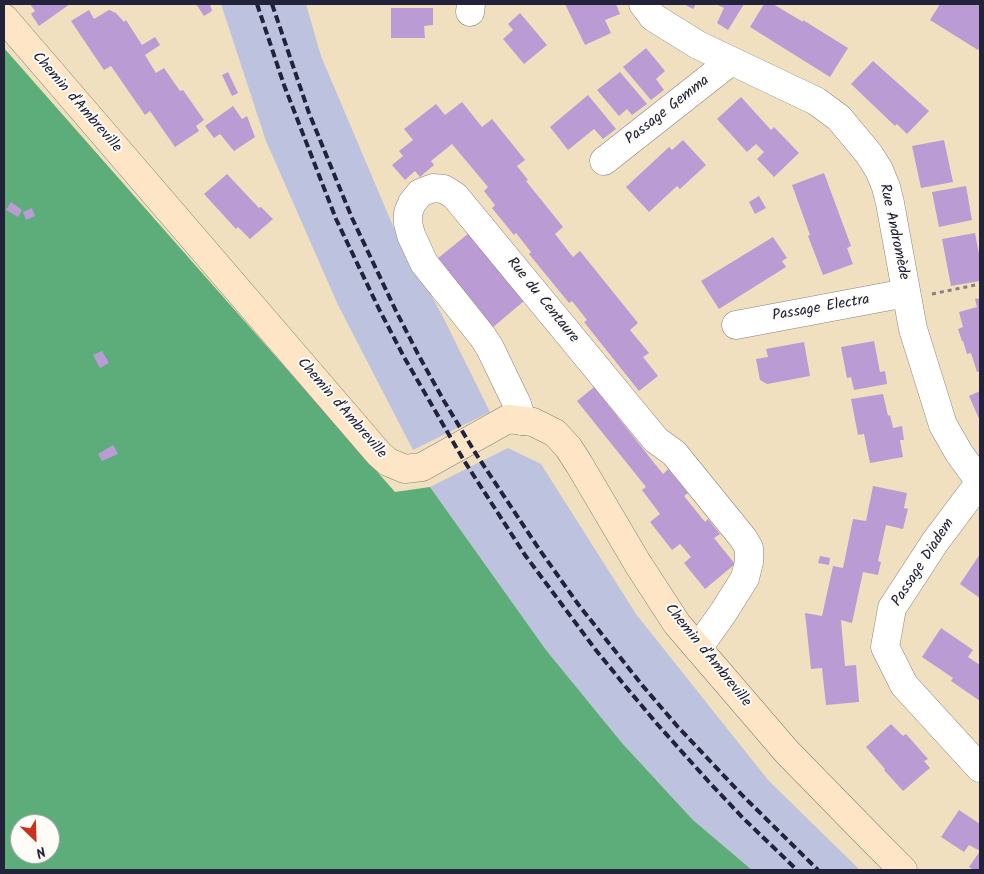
<!DOCTYPE html>
<meta charset="utf-8">
<style>
body{margin:0}
#map{position:relative;width:984px;height:874px;overflow:hidden;background:#f0e0c0;font-family:Kalam,sans-serif}
canvas{display:block}
.frame{position:absolute;inset:0;border:5px solid #22223b;pointer-events:none}
.north{position:absolute;left:10px;top:814px;width:50px;height:50px;box-sizing:border-box;background:#fdfcf7;border:1px solid #a5a5ac;border-radius:50%;rotate:156deg;font-size:14px;font-weight:700;line-height:20px;text-align:center;color:#22223b}
.north::after{content:'';display:block;margin:auto;width:18px;height:22px;background:#c8321e;clip-path:polygon(50% 0,100% 100%,50% 72%,0 100%)}
</style>
<div id="map">
<canvas width="984" height="874"></canvas>
<div class="frame"></div>
<div class="north">N</div>
</div>
<script>
const ctx = document.querySelector('canvas').getContext('2d');
ctx.lineJoin = 'round';
function fill(path, color) {
  ctx.fillStyle = color;
  ctx.fill(path, 'evenodd');
}
function shape(rows) {
  const path = new Path2D();
  for (const r of rows) {
    path.moveTo(r[0], r[1]);
    for (let i = 2; i < r.length; i += 2) path.lineTo(r[i], r[i + 1]);
  }
  return path;
}
function trace(path, color, width, dash) {
  ctx.strokeStyle = color;
  ctx.lineWidth = width;
  ctx.lineCap = dash ? 'butt' : 'round';
  ctx.setLineDash(dash || []);
  ctx.stroke(path);
}
function drawText(font, color, halo, rows, align = 'center') {
  ctx.font = font + ' Kalam,sans-serif';
  ctx.lineWidth = 4;
  ctx.setLineDash([]);
  ctx.textBaseline = 'middle';
  ctx.strokeStyle = halo;
  ctx.fillStyle = color;
  for (const [text, x, y, turn = 0] of rows) {
    ctx.save();
    ctx.translate(x, y);
    ctx.rotate((+turn || 0) * Math.PI / 180);
    ctx.textAlign = isNaN(turn) ? turn : align;
    if (halo) ctx.strokeText(text, 0, 0);
    ctx.fillText(text, 0, 0);
    ctx.restore();
  }
}
const industrial = shape([
 [221,4,306,4,321,56,393,226,442,315,490,412,413,450,338,305,266,141],
 [508,448,541,464,636,614,768,780,860,870,752,870,693,820,622,743,546,650,430,487]
]);
const forest = shape([
 [4,48,395,492,430,487,546,650,622,743,693,820,752,870,4,870],
 [20,824,50,824,50,854,20,854]
]);
const building = shape([
 [30,4,70,4,39,26,31,14,35,11],
 [196,4,210,4,212,11,204,16],
 [565,4,616,4,620,14,605,20,611,33,585,45],
 [684,4,696,4,693,9],
 [716,4,744,4,728,30,717,23,724,8],
 [764,4,773,4,803,22,803,20,848,48,830,77,750,27],
 [940,4,980,4,980,47,978,50,930,20],
 [391,8,433,8,433,25,424,26,425,38,391,38],
 [89,10,94,19,109,10,116,13,124,22,126,20,142,45,155,37,160,45,145,55,156,73,164,68,180,91,183,90,204,120,196,126,199,131,175,147,150,111,145,115,111,66,104,70,71,21],
 [520,13,547,45,524,64,503,39,513,30,508,24],
 [646,48,665,71,656,79,664,90,651,100,623,67],
 [873,61,929,111,907,134,897,124,895,126,851,84],
 [228,72,238,93,232,96,222,75],
 [620,72,647,104,632,115,627,109,619,116,597,90],
 [588,95,616,129,603,139,594,129,568,150,550,127],
 [741,97,771,130,774,127,799,153,774,177,757,159,764,152,756,144,747,152,717,119],
 [462,102,482,127,492,119,525,160,517,166,528,180,526,181,563,227,555,234,573,257,580,251,638,323,630,330,649,353,643,357,658,376,639,391,584,322,587,320,572,301,569,303,529,254,531,252,516,233,514,235,492,208,495,205,484,191,488,187,452,144,431,161,434,165,420,177,415,171,405,180,392,165,403,156,399,151,413,140,404,129,436,104,445,115],
 [233,106,242,119,247,116,255,137,234,151,220,134,214,138,205,126],
 [683,140,706,165,680,189,677,186,649,212,626,187,669,147,672,150],
 [944,140,953,182,921,188,912,146],
 [824,173,851,246,847,248,853,264,823,275,808,236,810,235,792,185],
 [227,174,259,208,261,207,273,219,250,239,238,227,236,229,204,194],
 [966,186,972,220,939,227,932,192],
 [759,196,766,208,755,214,749,202],
 [11,202,22,210,18,217,6,210],
 [32,208,35,216,26,220,23,212],
 [469,233,524,301,492,328,437,259],
 [975,233,980,259,980,281,951,286,942,239],
 [773,237,787,258,782,261,786,267,719,309,701,281],
 [980,298,980,371,977,372,971,353,967,354,963,341,962,341,958,329,963,327,959,312,977,307,975,299],
 [874,341,880,372,885,371,887,384,854,390,851,377,847,378,841,347],
 [804,342,810,376,767,384,760,380,756,359,768,357,766,349],
 [102,351,109,363,100,368,93,355],
 [594,387,663,474,668,469,688,493,684,496,705,522,708,519,720,534,714,538,735,564,705,589,684,563,691,557,680,544,672,550,650,522,660,514,642,490,646,487,577,401],
 [980,391,980,421,969,396],
 [883,394,888,416,890,415,893,428,902,426,904,440,900,440,903,457,870,463,864,434,858,435,851,399],
 [113,445,118,454,102,461,98,454],
 [873,486,907,493,904,508,908,509,903,529,886,525,878,561,881,562,878,575,863,572,852,623,841,620,845,666,856,665,859,702,826,705,822,668,811,669,805,613,822,616,833,566,843,568,853,519,866,521],
 [980,554,980,598,960,584],
 [820,556,830,558,829,565,818,563],
 [941,628,973,650,968,657,980,665,980,701,951,681,953,678,922,657],
 [891,724,903,736,906,734,914,743,928,759,924,761,930,768,903,791,884,770,885,769,866,747],
 [959,810,980,824,980,870,974,870,969,867,980,851,969,845,964,852,941,837]
]);
const path = shape([
 [932,294,980,284]
]);
const street = shape([
 [643,4,653,17,698,45,816,101,839,118,869,154,879,170,886,187,890,203,913,329,943,425,959,453,980,482],
 [470,12,471,4],
 [604,161,731,61],
 [736,325,906,293],
 [522,421,517,404,490,348,483,337,424,263,411,235,408,223,408,213,412,203,420,193,433,188,444,189,455,196,656,440,674,453,743,538,749,548,749,562,745,578,723,613,698,648],
 [980,482,935,542,892,608,885,647,904,685,980,768]
]);
const secondary = shape([
 [4,18,379,454,388,462,405,469,422,467,508,419,533,422,555,433,568,447,579,464,638,564,677,624,787,752,875,842,903,870]
]);
const rail = shape([
 [257,4,284,85,336,219,379,309,404,357,463,459,525,555,595,649,626,687,658,725,709,782,743,818,797,870],
 [272,4,309,113,352,218,396,311,419,356,444,401,476,454,539,549,578,604,642,685,678,727,743,796,818,870]
]);
const streetNames = [
 ["Chemin d'Ambreville",76,103,49],
 ["Passage Gemma",668,111,-38],
 ["Rue Andromède",893,232,78],
 ["Rue du Centaure",542,301,51],
 ["Passage Electra",821,309,-10],
 ["Chemin d'Ambreville",341,409,49],
 ["Passage Diadem",924,563,-57],
 ["Chemin d'Ambreville",707,656,51]
];
fill(industrial, '#bdc3de');
fill(forest, '#5cad7a');
fill(building, '#bb9bd4');
trace(street, '#89817e', 29);
trace(secondary, '#89817e', 29);
trace(path, '#89817e', 3, [4, 4]);
trace(street, '#fff', 28);
trace(secondary, '#fde5c5', 28);
trace(rail, '#22223b', 4, [8, 4]);
drawText('15px', '#22223b', '#fdfcf7', streetNames);
</script>
